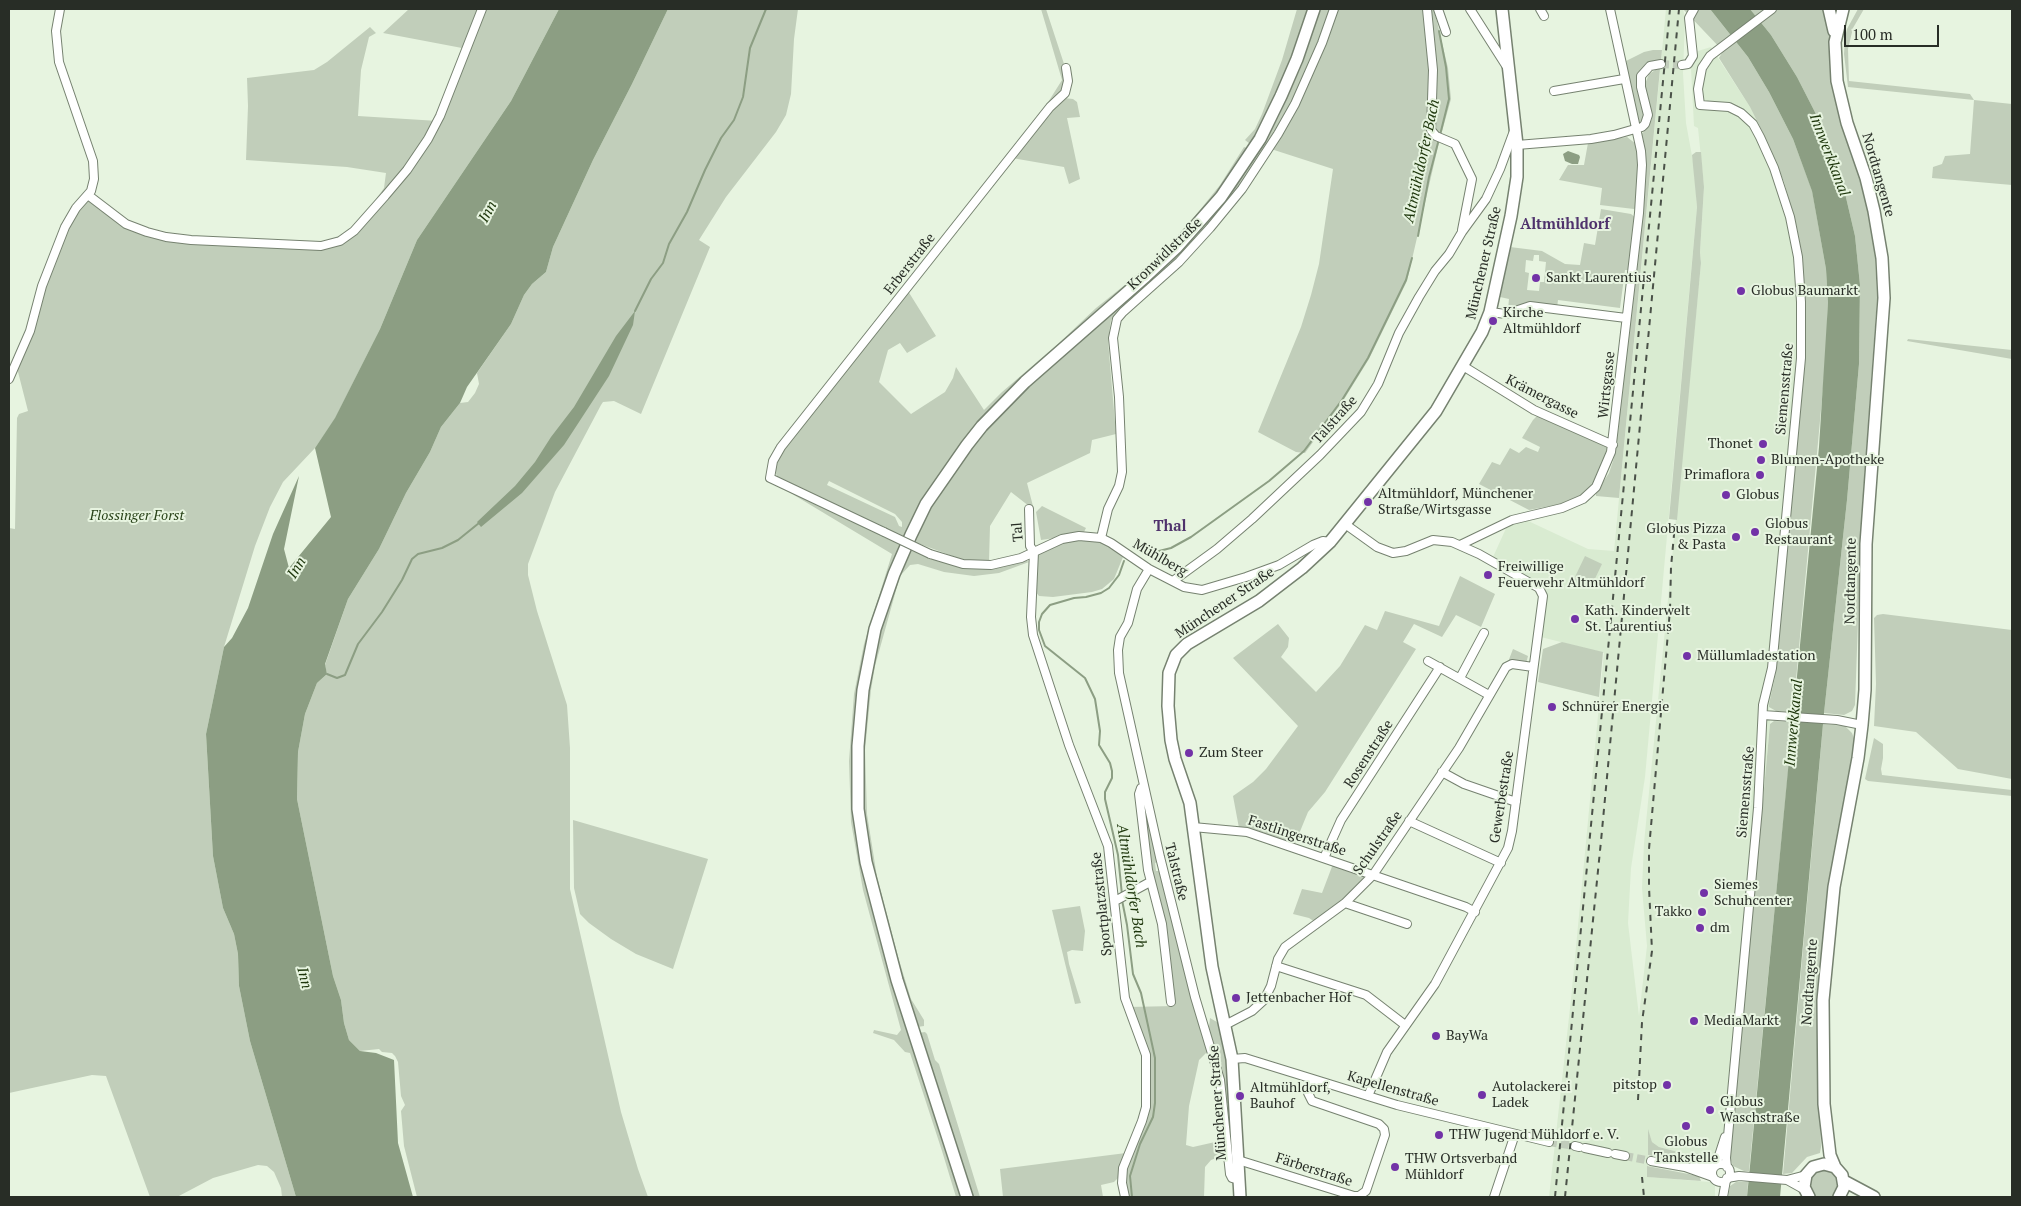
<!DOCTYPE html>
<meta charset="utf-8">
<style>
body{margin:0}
#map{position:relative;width:2021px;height:1206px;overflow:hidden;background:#e7f4e0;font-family:"PT Serif",serif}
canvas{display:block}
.frame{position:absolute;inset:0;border:10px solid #282d26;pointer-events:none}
.scale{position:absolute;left:1844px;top:25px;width:95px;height:22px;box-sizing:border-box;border:2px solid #282d26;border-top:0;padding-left:6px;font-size:15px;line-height:18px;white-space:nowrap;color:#282d26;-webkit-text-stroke:4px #e7f4e0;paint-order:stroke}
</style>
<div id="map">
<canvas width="2021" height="1206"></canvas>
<div class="frame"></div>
<div class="scale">100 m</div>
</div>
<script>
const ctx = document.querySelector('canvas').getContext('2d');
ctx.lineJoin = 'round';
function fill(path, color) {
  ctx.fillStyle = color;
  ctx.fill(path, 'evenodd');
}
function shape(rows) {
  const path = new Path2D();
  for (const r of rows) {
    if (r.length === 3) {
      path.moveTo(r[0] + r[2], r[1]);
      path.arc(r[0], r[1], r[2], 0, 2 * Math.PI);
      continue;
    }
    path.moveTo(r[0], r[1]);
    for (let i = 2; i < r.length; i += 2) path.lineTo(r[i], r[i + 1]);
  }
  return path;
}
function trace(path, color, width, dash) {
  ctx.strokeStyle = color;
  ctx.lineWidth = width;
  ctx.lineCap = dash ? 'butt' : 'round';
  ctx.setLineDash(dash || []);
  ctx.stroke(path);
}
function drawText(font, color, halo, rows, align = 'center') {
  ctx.font = font + ' "PT Serif",serif';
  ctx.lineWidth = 4;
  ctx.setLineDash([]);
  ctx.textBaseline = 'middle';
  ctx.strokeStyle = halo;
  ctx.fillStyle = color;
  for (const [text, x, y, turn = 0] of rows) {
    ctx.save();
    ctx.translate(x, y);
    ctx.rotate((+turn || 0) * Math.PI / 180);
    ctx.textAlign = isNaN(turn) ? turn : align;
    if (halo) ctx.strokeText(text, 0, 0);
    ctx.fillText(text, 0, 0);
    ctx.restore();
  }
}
const built = shape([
 [1666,9,1683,9,1685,19,1683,73,1686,123,1694,167,1697,207,1645,777,1631,868,1628,923,1639,1016,1647,946,1642,888,1644,843,1701,263,1700,252,1704,187,1698,128,1694,126,1691,69,1698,51,1711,47,1750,107,1761,129,1777,164,1790,204,1797,228,1804,276,1806,350,1775,677,1769,704,1770,724,1730,1157,1703,1153,1682,1153,1659,1147,1652,1142,1648,1131,1648,1177,1710,1182,1715,1186,1715,1197,1549,1197,1571,999,1604,653,1541,637,1546,591,1545,587,1541,583,1493,557,1508,524,1524,519,1588,549,1614,551]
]);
const green = shape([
 [409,9,479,9,462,48,383,33],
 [485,9,559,9,511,101,417,240,380,329,335,419,315,448,283,482,270,507,255,546,224,647,206,734,213,856,223,908,234,934,238,954,239,986,250,1041,296,1197,282,1197,281,1188,274,1172,267,1166,258,1165,213,1178,177,1197,150,1197,106,1076,92,1075,9,1093,9,528,15,529,17,418,19,414,28,411,17,368,65,227,88,195,110,213,160,237,341,243,380,201,376,199,384,188,386,173,347,167,246,160,248,106,247,78,314,70,327,62,370,27,376,33,369,37,361,70,358,116,438,121],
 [668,9,798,9,794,39,791,94,786,115,776,132,726,197,699,240,710,247,641,414,614,401,603,402,601,405,555,492,528,564,528,575,537,611,567,705,570,748,570,889,621,1112,638,1169,648,1197,417,1197,404,1146,401,1111,405,1105,401,1096,398,1062,395,1056,392,1053,382,1052,379,1049,360,1051,349,1040,344,1023,341,1000,333,976,297,799,298,752,305,714,317,683,327,674,325,665,348,599,379,549,406,493,430,452,441,427,460,403,468,402,475,393,479,384,477,373,511,324,524,295,532,284,546,272,553,247,593,160,632,84],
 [1041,9,1046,9,1067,73,1062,92,1035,123,1062,80],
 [1297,9,1307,9,1297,41,1276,94,1250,144,1245,140,1255,129,1262,114,1282,60],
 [1320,9,1332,9,1295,101,1227,206,1163,273,1111,320,1108,341,1116,434,1092,440,1090,453,1027,483,1034,510,1011,492,990,526,989,561,963,560,912,541,930,507,958,463,1002,409,1160,270,1206,224,1224,203,1261,148,1278,118,1302,65],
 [1335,9,1425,9,1430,58,1429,126,1440,138,1407,281,1369,359,1343,401,1305,453,1296,452,1258,432,1301,327,1311,295,1319,264,1333,169,1271,149],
 [1428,9,1434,9,1448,68,1451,99,1441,135,1437,134,1433,125],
 [1683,9,1710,9,1748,57,1769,92,1793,139,1812,190,1826,269,1828,303,1826,356,1793,712,1776,711,1769,707,1769,704,1775,677,1806,350,1805,296,1801,253,1797,228,1784,182,1761,129,1750,107,1719,58,1723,51],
 [1750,9,1824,9,1830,31,1830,50,1839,114,1865,196,1874,238,1877,298,1862,510,1855,705,1852,711,1844,715,1824,713,1847,500,1859,364,1860,285,1855,236,1844,189,1819,120,1797,77,1771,35],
 [1858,9,1864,9,1853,28,1848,49,1849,81,1970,94,1974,100,2012,104,2012,185,1932,178,1933,167,1942,164,1945,156,1970,154,1974,100,1848,87,1844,54,1845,37,1847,29],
 [1653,50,1662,50,1661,60,1648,63,1642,68,1637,79,1644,116,1643,120,1637,123,1626,61,1644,52],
 [1657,69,1660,69,1619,498,1596,496,1596,493,1609,473,1614,458,1618,432,1643,189,1639,136,1646,130,1652,119,1645,84,1649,74],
 [1064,98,1073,99,1077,102,1080,117,1067,118,1080,179,1069,184,1064,167,1012,158,1055,104],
 [1627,137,1636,144,1639,163,1637,206,1634,209,1600,205,1602,188,1559,180,1568,165,1584,165,1588,143],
 [1244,147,1247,148,1237,165,1212,201,1167,251,1067,339,929,493,860,682,862,861,877,928,903,1015,962,1197,956,1197,942,1151,910,1053,905,1052,894,1040,873,1033,874,1030,897,1035,901,1030,863,890,851,822,849,761,854,694,864,644,892,554,769,480,778,479,774,468,784,447,908,291,936,336,907,353,900,343,888,350,879,382,911,414,945,392,953,378,956,367,984,410,1002,392,1059,343,1096,308,1136,276,1179,236,1220,185],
 [829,481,895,514,902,522,902,527,899,526,895,517,827,485],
 [1696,152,1701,152,1704,187,1700,252,1701,263,1677,520,1669,519,1697,207,1692,155],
 [1601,209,1631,214,1636,218,1630,270,1625,270,1620,308,1558,300,1557,308,1516,305,1512,309,1508,309,1509,299,1500,297,1510,247,1542,251,1565,264,1580,265,1584,243,1595,245],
 [1534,255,1539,255,1539,261,1546,262,1544,282,1540,282,1539,291,1527,290,1529,273,1525,272,1526,260,1533,261],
 [1908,339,2012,350,2012,359,1907,341],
 [1544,415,1606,444,1608,447,1598,475,1588,491,1566,503,1529,510,1479,484,1492,462,1500,465,1510,448,1519,453,1526,447,1538,452,1540,447,1522,438,1533,420,1537,416],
 [1042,506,1086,528,1083,534,1041,540,1036,512],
 [1079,539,1102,541,1119,551,1123,557,1114,579,1102,589,1092,592,1053,597,1039,596,1035,591,1037,557,1041,551,1066,541],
 [909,548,938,561,963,567,987,568,1025,560,1029,562,999,573,974,576,944,572,918,564,910,565,900,576,875,666,871,690,865,750,867,814,877,877,899,960,911,999,924,1020,924,1026,917,1027,914,1023,877,896,863,807,862,786,866,698,879,631],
 [1585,556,1602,564,1590,589,1573,581],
 [1460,576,1495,594,1481,627,1456,615,1442,637,1414,624,1403,642,1416,649,1325,792,1308,812,1294,846,1239,828,1233,796,1253,782,1266,769,1298,726,1233,658,1278,624,1289,638,1288,647,1281,657,1316,692,1340,666,1365,625,1377,630,1385,611,1439,626],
 [1883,614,2012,630,2012,779,1958,769,1916,732,1874,726,1876,684,1874,618,1877,615],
 [1562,642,1603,652,1599,697,1538,682,1543,649],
 [1513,649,1528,656,1526,664,1508,662],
 [1774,721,1793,722,1749,1171,1744,1171,1733,1166,1730,1157,1770,724],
 [1823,724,1845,726,1852,733,1855,741,1833,873,1820,1116,1821,1147,1820,1153,1807,1157,1792,1173,1783,1174],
 [1874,738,1883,744,1883,758,1881,769,1882,775,2012,790,2012,796,1868,781,1865,779],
 [1142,796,1157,862,1155,863,1156,871,1159,871,1208,1051,1199,1060,1198,1065,1189,1106,1186,1145,1193,1147,1224,1140,1225,1155,1211,1160,1205,1167,1204,1197,1128,1197,1124,1176,1144,1123,1149,1075,1129,1007,1174,1006,1170,951,1166,931,1153,883],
 [573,820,708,859,673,969,636,954,611,939,589,923,580,914,574,888],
 [1333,864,1366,876,1366,878,1344,901,1315,922,1309,918,1293,914,1302,889,1322,893],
 [1080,906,1085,931,1083,951,1072,950,1067,952,1069,964,1081,1003,1075,1004,1052,910],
 [1210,1018,1222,1025,1227,1065,1228,1103,1226,1104,1208,1037],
 [925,1032,927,1034,935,1060,939,1064,980,1197,972,1197,918,1033],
 [1648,1129,1652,1142,1659,1147,1682,1153,1703,1153,1704,1156,1699,1159,1680,1162,1648,1155],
 [1126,1153,1118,1178,1114,1182,1101,1185,1103,1197,1003,1197,1000,1169],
 [1647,1166,1699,1176,1701,1181,1647,1177],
 [1824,1184,15],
 [1736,1182,1748,1182,1747,1197,1728,1197,1730,1186]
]);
const water = shape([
 [559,9,668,9,632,84,593,160,553,247,546,272,532,284,524,295,511,324,467,387,460,403,441,427,430,452,406,493,379,549,348,599,325,664,327,674,317,683,305,714,298,752,297,799,333,976,341,1000,344,1023,349,1040,360,1051,376,1053,394,1060,398,1143,413,1197,296,1197,250,1041,239,986,238,954,234,934,223,908,213,856,206,734,224,647,232,638,248,608,273,534,299,476,284,549,289,568,331,517,315,448,335,418,380,329,417,240,511,101],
 [1710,9,1750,9,1771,35,1797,77,1819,120,1844,189,1855,236,1860,285,1859,364,1847,500,1824,713,1780,1197,1747,1197,1819,447,1828,303,1826,269,1812,191,1793,139,1769,92,1748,57],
 [1568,151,1579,155,1580,157,1578,164,1572,164,1565,161,1563,154],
 [635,311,633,325,609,376,564,445,522,493,481,527,477,522,515,486,535,462,551,437,574,407,616,336]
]);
const stream = shape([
 [1439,31,1446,67,1449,99,1440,135],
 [1418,236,1429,177,1439,139],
 [635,311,651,279,663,263,669,244,687,212,705,170,721,138,734,120,743,97,750,48,766,9],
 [1137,550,1155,552,1171,548,1191,537,1269,481,1304,451,1342,400,1368,358,1406,280,1412,258],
 [327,674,337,678,345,675,358,644,382,612,402,580,412,559,418,554,442,548,458,540,479,523],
 [1122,895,1118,855,1105,799,1105,792,1112,778,1112,771,1110,763,1099,745,1100,731,1095,699,1085,678,1045,646,1039,630,1039,622,1042,614,1050,605,1074,598,1086,597,1101,593,1109,588,1119,575,1124,561],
 [1122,900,1127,925,1133,974,1141,993,1155,1058,1155,1103,1153,1117,1140,1144,1130,1176,1132,1197]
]);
const streetTunnel = shape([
 [1661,64,1682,65],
 [1549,1142,1575,1146],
 [1625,1156,1651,1161]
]);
const street = shape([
 [1427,9,1433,70,1431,130,1436,136,1455,144,1472,179,1462,230],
 [1438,9,1446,32],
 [1470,9,1507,67],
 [1540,9,1544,16],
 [1682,65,1688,64,1693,56,1689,18,1694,9],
 [1554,91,1624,79],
 [1517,145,1591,139,1614,135,1642,127,1645,124,1648,115,1641,87,1641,76,1650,66,1661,64],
 [88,195,126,224,147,232,166,237,191,240,321,246,340,241,354,231,385,196,407,170,428,139,440,116,482,9],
 [1490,312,1506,314,1530,306,1626,318],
 [1463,366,1534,410,1613,445],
 [9,379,30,331,42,286,65,227,76,208,91,191,94,179,93,161,59,62,56,31,60,9],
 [1029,509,1030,546,1034,552,1031,617,1033,635,1069,745,1108,846,1125,998,1146,1055,1146,1107,1142,1121,1123,1168,1122,1183,1125,1197],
 [1345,524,1377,547,1393,553,1406,551,1433,540,1452,542,1479,554,1539,588,1543,596,1512,831,1508,848,1435,984,1387,1052,1368,1096],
 [884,532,770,478,773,461,781,447,1050,107,1065,93,1068,81,1066,68],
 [1101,538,1108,509,1119,486,1122,472,1119,397,1113,338,1117,319,1123,312,1179,262,1210,228,1242,189,1278,134,1295,104,1322,43,1334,9],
 [1460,545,1512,520,1562,508,1583,499,1596,487,1611,452,1639,213,1642,165,1641,151,1610,9],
 [930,554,963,564,991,565,1021,558,1062,539,1079,536,1101,538,1111,543,1149,569,1184,587,1202,590,1246,577,1279,565,1313,545,1323,541,1330,542],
 [1149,569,1137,589,1128,623,1120,637,1118,650,1119,673,1160,857,1195,997,1220,1080,1230,1174,1232,1178,1239,1180],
 [1173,581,1217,549,1252,519,1320,455,1361,412,1378,384,1399,333,1419,297,1435,271,1449,254,1462,232,1486,199,1500,169,1514,131],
 [1428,661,1489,695],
 [1460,678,1484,633],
 [1763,715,1837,720,1862,725],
 [1442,772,1464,784,1516,802],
 [1141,788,1139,794,1148,870,1162,924,1171,1002],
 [1409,821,1501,863],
 [1193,827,1247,832,1466,907,1475,912],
 [1324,858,1341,820,1440,667],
 [1115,901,1150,882],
 [1345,903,1407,924],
 [1276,966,1366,995,1405,1025],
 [1225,1025,1252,1011,1264,1000,1271,986,1278,959,1285,947,1345,903,1373,875,1459,748,1506,667,1512,664,1533,667],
 [1232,1059,1245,1058,1397,1105,1549,1142],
 [1575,1146,1579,1147],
 [1585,1148,1608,1153],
 [1615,1154,1625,1156],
 [1238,1160,1354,1196,1359,1196,1366,1191,1385,1135,1384,1129,1379,1124,1312,1101,1308,1093,1311,1079],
 [1651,1161,1685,1167,1713,1177],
 [1721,1173,9],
 [1716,1165,1725,1137],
 [1692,1167,1714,1167],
 [1727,1167,1726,1158,1758,808,1763,705,1772,668,1801,358,1801,302,1798,257,1790,217,1774,168,1760,137,1753,124,1741,113,1729,107,1700,105,1698,89,1702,68,1710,56,1772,9],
 [1727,1178,1739,1176,1787,1180,1805,1190],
 [1787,1180,1806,1175],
 [1494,1197,1515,1134],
 [1723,1197,1726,1180]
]);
const secondary = shape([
 [1829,9,1834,31],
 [1835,1167,1830,1155,1824,1104,1823,1000,1834,887,1858,758,1862,725,1865,690,1866,544,1884,298,1882,258,1874,211,1866,178,1847,123,1837,81,1835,42,1843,9],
 [1844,1181,1874,1197],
 [967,1197,897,980,866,862,858,809,858,746,863,690,875,629,894,574,911,535,926,504,967,445,982,426,1025,382,1146,276,1176,248,1221,197,1260,139,1281,96,1297,59,1314,9],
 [1240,1197,1232,1059,1212,967,1190,803,1175,759,1171,740,1168,706,1169,673,1176,655,1187,644,1259,601,1302,568,1330,542,1436,411,1482,332,1490,312,1511,216,1517,177,1517,145,1502,9],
 [1809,1197,1804,1187,1806,1175,1813,1167,1824,1164,1835,1167,1842,1175,1844,1187,1839,1197]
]);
const rail = shape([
 [1638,1100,1642,1022,1652,951,1649,887,1649,849,1670,610,1671,567,1675,524],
 [1642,1177,1644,1197],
 [1555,1197,1670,9],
 [1565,1197,1601,841,1679,9]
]);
const streetBridge = shape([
 [884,532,930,554]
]);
const markers = [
 [1536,278,5,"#7232a7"],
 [1741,291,5,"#7232a7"],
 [1493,321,5,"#7232a7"],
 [1763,444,5,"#7232a7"],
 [1761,460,5,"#7232a7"],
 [1760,475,5,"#7232a7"],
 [1726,495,5,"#7232a7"],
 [1368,502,5,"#7232a7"],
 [1755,532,5,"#7232a7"],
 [1736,537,5,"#7232a7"],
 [1488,575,5,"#7232a7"],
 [1575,619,5,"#7232a7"],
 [1687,656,5,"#7232a7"],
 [1552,707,5,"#7232a7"],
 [1189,753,5,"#7232a7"],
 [1704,893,5,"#7232a7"],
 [1702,912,5,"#7232a7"],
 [1700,928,5,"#7232a7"],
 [1236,998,5,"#7232a7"],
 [1694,1021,5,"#7232a7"],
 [1436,1036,5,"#7232a7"],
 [1667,1085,5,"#7232a7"],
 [1482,1095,5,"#7232a7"],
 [1240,1096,5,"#7232a7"],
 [1710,1110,5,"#7232a7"],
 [1686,1126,5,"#7232a7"],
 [1439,1135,5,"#7232a7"],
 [1395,1167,5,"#7232a7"]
];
const streetNames = [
 ["Nordtangente",1878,175,74],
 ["Kronwidlstraße",1165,254,-44],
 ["Münchener Straße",1484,263,-77],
 ["Erberstraße",910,264,-52],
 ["Wirtsgasse",1607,385,-84],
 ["Siemensstraße",1785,389,-85],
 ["Krämergasse",1542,397,27],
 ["Talstraße",1335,420,-48],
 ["Tal",1018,532,-94],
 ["Mühlberg",1160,558,30],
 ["Nordtangente",1851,581,-89],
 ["Münchener Straße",1225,603,-34],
 ["Rosenstraße",1369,754,-57],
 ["Siemensstraße",1746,792,-85],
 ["Gewerbestraße",1502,797,-81],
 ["Fastlingerstraße",1297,836,18],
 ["Schulstraße",1378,843,-55],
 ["Talstraße",1176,872,76],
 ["Sportplatzstraße",1102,904,-96],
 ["Nordtangente",1810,982,-86],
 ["Kapellenstraße",1393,1089,16],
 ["Münchener Straße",1218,1103,-94],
 ["Färberstraße",1314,1170,18]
];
const poiNames = [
 ["Sankt Laurentius",1546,278],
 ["Globus Baumarkt",1751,291],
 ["Kirche",1503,313],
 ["Altmühldorf",1503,329],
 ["Thonet",1753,444,"right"],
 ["Blumen-Apotheke",1771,460],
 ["Primaflora",1750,475,"right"],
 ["Altmühldorf, Münchener",1378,494],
 ["Straße/Wirtsgasse",1378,510],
 ["Globus",1736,495],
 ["Globus",1765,524],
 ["Restaurant",1765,540],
 ["Globus Pizza",1726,529,"right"],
 ["& Pasta",1726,545,"right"],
 ["Freiwillige",1498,567],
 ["Feuerwehr Altmühldorf",1498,583],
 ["Kath. Kinderwelt",1585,611],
 ["St. Laurentius",1585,627],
 ["Müllumladestation",1697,656],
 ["Schnürer Energie",1562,707],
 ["Zum Steer",1199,753],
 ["Siemes",1714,885],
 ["Schuhcenter",1714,901],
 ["Takko",1692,912,"right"],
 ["dm",1710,928],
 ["Jettenbacher Hof",1246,998],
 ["MediaMarkt",1704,1021],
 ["BayWa",1446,1036],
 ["pitstop",1657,1085,"right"],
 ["Autolackerei",1492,1087],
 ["Ladek",1492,1103],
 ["Altmühldorf,",1250,1088],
 ["Bauhof",1250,1104],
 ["Globus",1720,1102],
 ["Waschstraße",1720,1118],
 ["THW Jugend Mühldorf e. V.",1449,1135],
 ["Globus",1686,1142,"center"],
 ["Tankstelle",1686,1158,"center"],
 ["THW Ortsverband",1405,1159],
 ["Mühldorf",1405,1175]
];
const parkNames = [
 ["Flossinger Forst",137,516]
];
const waterNames = [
 ["Innwerkkanal",1829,155,69],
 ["Altmühldorfer Bach",1422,161,-78],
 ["Inn",488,212,-62],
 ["Inn",297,568,-59],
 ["Innwerkkanal",1794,723,-85],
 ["Altmühldorfer Bach",1131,886,81],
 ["Inn",304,978,76]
];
const neighbourhoodNames = [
 ["Altmühldorf",1565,225],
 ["Thal",1170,527]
];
fill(built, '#d9ebd1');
fill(green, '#c1ceba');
fill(water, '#8c9e83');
trace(stream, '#8c9e83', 2);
trace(streetTunnel, '#c1ccbb', 8, [8, 4]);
trace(street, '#768270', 10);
trace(secondary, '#768270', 14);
trace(street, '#fff', 8);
trace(secondary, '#fff', 11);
trace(rail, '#4a5148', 2, [6, 6]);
trace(streetBridge, '#768270', 10, []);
trace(streetBridge, '#fff', 8);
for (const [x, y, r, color] of markers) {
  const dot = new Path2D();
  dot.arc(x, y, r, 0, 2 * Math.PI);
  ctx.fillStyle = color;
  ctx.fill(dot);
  trace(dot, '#e7f4e0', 2);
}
drawText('14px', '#282d26', '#e7f4e0', streetNames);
drawText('14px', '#282d26', '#e7f4e0', poiNames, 'left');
drawText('italic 14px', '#284218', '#e7f4e0', parkNames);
drawText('italic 15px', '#1c350a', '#e7f4e0', waterNames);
drawText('bold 15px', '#4f326c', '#e7f4e0', neighbourhoodNames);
</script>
